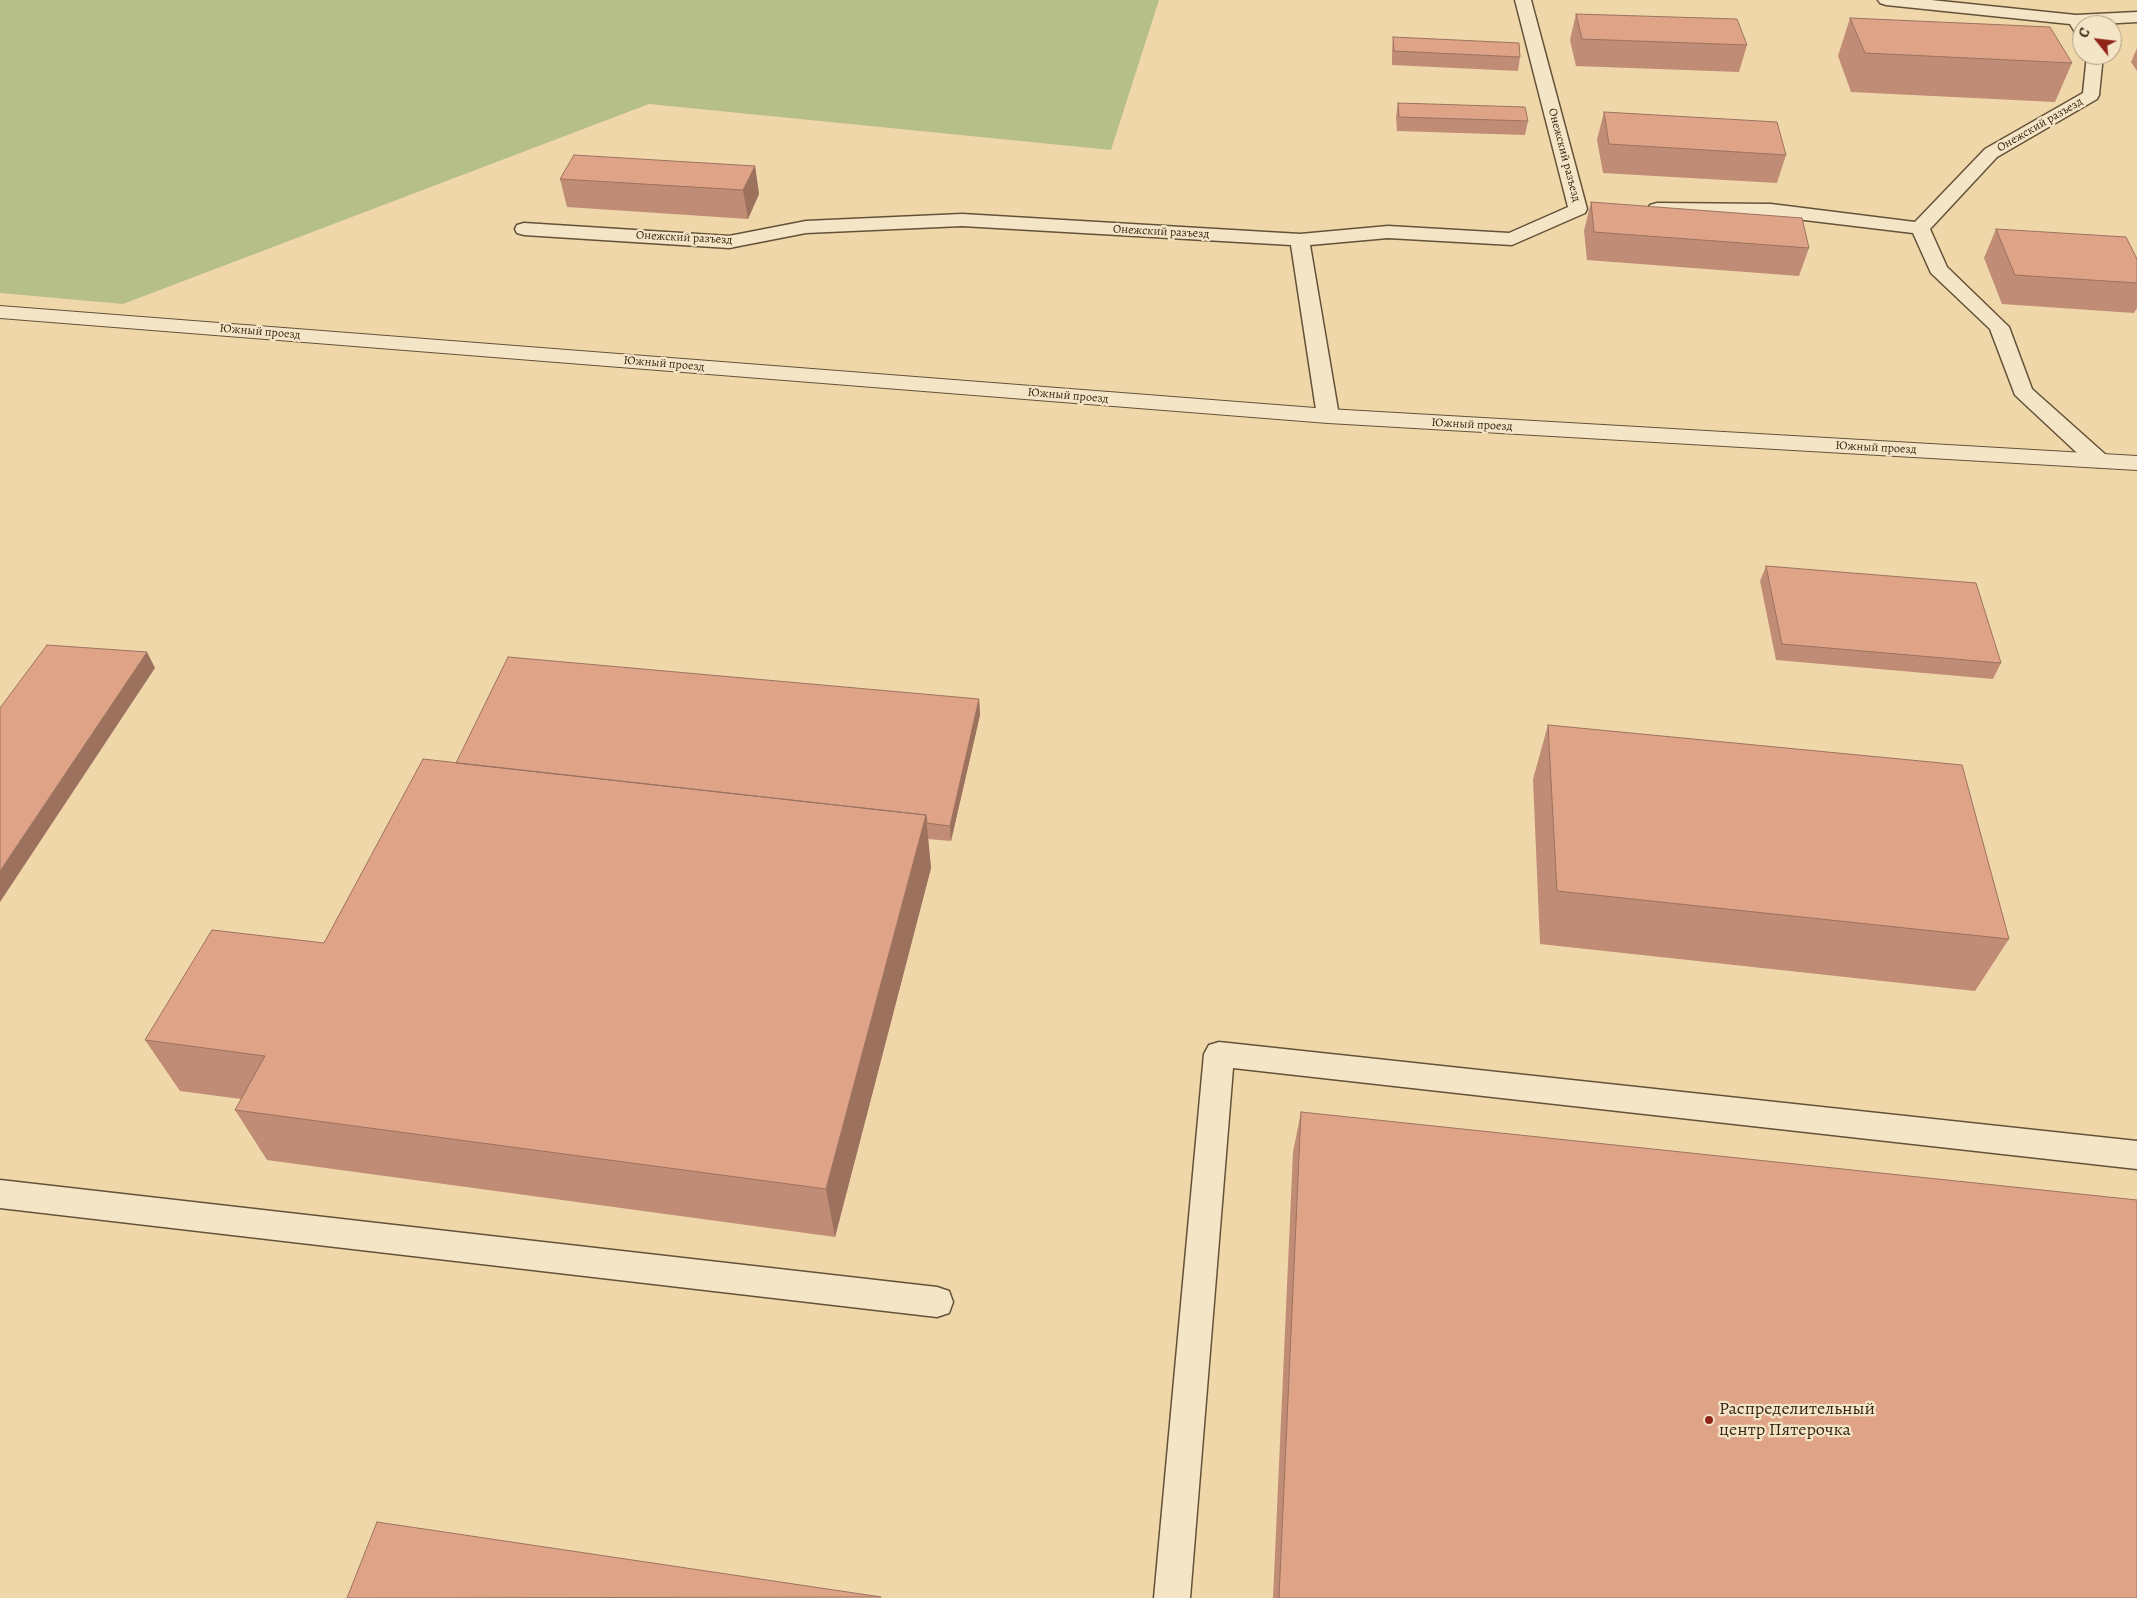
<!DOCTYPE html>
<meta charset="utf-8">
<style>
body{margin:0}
#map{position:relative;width:2137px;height:1598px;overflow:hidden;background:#efd7a9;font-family:Alegreya,serif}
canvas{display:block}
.north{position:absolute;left:2072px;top:15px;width:50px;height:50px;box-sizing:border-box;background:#f5e5c7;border:1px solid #a9997f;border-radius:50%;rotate:299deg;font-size:14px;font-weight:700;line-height:20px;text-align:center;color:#362613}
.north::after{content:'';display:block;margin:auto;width:18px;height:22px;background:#8f2418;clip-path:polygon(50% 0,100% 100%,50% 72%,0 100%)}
</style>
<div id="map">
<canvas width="2137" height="1598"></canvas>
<div class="north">С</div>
</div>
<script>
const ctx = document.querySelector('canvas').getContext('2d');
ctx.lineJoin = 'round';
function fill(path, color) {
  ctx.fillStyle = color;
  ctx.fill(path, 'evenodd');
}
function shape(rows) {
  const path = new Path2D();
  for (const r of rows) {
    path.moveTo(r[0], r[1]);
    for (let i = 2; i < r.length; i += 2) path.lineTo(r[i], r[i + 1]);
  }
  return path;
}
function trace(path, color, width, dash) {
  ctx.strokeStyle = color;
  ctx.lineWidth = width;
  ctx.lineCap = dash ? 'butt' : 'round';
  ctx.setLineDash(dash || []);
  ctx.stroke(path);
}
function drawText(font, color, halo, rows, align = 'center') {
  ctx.font = font + ' Alegreya,serif';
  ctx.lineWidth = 4.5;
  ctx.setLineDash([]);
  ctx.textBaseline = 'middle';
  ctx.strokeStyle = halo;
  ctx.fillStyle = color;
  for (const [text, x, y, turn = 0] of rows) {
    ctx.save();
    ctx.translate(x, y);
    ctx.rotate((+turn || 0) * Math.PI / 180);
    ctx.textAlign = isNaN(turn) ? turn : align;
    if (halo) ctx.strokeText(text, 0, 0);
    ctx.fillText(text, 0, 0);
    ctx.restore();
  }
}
const green = shape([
 [0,0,1159,0,1111,150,649,104,123,304,0,293]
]);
const service = shape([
 [1515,0,1531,0,1587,209,1585,213,1512,245,1388,238,1310,245,1339,416,1335,420,1328,422,1321,420,1317,416,1291,245,962,226,806,233,729,248,524,235,517,233,515,229,517,225,524,223,729,236,806,221,962,214,1300,234,1388,226,1509,233,1568,207,1515,0],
 [1878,0,1931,0,2076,15,2137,12,2137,22,2082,25,2082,36,2076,34,2070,24,1886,5,1880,3,1878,0],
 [2087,55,2103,55,2099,95,2097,99,1997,157,1930,229,1947,267,2009,327,2032,389,2106,455,2109,460,2106,465,2098,467,2090,465,2015,395,1990,329,1931,273,1913,233,1771,216,1657,215,1650,213,1648,209,1650,205,1657,203,1771,204,1915,222,1985,149,2083,93,2087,55],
 [1219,1042,2137,1141,2137,1169,1233,1068,1190,1598,1154,1598,1204,1054,1209,1045,1219,1042],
 [0,1180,937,1287,949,1291,953,1302,949,1313,937,1317,0,1208,0,1180]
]);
const minor = shape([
 [0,306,1328,409,2137,456,2137,470,1328,423,0,318,0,306]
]);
const wall = shape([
 [1576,14,1747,45,1739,72,1576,66,1570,40],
 [1850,18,2072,63,2055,102,1851,92,1838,56],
 [1393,37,1520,57,1518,71,1392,65,1392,51],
 [2137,48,2137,71,2131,62],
 [1398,103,1528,121,1525,135,1397,131,1396,117],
 [1604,112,1786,155,1777,183,1603,173,1597,140],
 [755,166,759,194,748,219,567,207,560,179],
 [1591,202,1809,248,1799,276,1587,260,1584,231],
 [1996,229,2137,259,2137,308,2134,313,2002,304,1984,258],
 [1766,566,2001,663,1993,679,1776,660,1760,581],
 [979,699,980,715,951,841,928,839,931,868,835,1237,267,1160,235,1110,241,1099,180,1091,145,1040,324,943,456,763],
 [1548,725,2009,939,1975,991,1540,944,1533,779],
 [1301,1112,2137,1598,1273,1598,1293,1152]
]);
const shadedWall = shape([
 [755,166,759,194,748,219,743,190],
 [147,652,155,668,0,902,0,871],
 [979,699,980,715,951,841,950,826],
 [926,815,931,868,835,1237,826,1189]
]);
const building = shape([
 [1576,14,1737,19,1747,45,1582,39,1576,14],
 [1850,18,2050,27,2072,63,1865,53,1850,18],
 [1393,37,1519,43,1520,57,1394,51,1393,37],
 [1398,103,1525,107,1528,121,1399,117,1398,103],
 [1604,112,1777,122,1786,155,1609,144,1604,112],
 [574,155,755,166,743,190,560,179,574,155],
 [1591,202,1802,218,1809,248,1594,232,1591,202],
 [1996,229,2126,237,2137,259,2137,283,2015,275,1996,229],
 [1766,566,1976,583,2001,663,1782,644,1766,566],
 [47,645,147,652,0,871,0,708,47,645],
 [508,657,979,699,950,826,927,823,926,815,456,763,508,657],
 [1548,725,1962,765,2009,939,1557,891,1548,725],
 [423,759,926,815,826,1189,235,1110,265,1056,145,1040,212,930,324,943,423,759],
 [1301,1112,2137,1200,2137,1598,1279,1598,1301,1112],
 [377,1522,881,1597,347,1598,377,1522]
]);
const markers = [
 [1709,1420,5,"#8f2418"]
];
const farStreetnames = [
 ["Онежский разъезд",2040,125,-30],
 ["Онежский разъезд",1564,155,75],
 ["Онежский разъезд",1161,232,3],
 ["Онежский разъезд",684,238,3],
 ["Южный проезд",260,332,5],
 ["Южный проезд",664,364,5],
 ["Южный проезд",1068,396,5],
 ["Южный проезд",1472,425,3],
 ["Южный проезд",1876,448,3]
];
const nearPoinames = [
 ["Распределительный",1719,1410],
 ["центр Пятерочка",1719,1431]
];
fill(green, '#b6bf8a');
trace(service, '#645238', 3);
trace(minor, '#645238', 2);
fill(service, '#f5e5c7');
fill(minor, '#f5e5c7');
fill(wall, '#c08c75');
fill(shadedWall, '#9c725f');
fill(building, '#dfa388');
trace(building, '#9c725f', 1);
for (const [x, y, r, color] of markers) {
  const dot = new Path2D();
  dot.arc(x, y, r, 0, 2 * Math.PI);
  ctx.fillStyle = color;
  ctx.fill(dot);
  trace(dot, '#f5e5c7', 2);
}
drawText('12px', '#362613', '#f5e5c7', farStreetnames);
drawText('18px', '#362613', '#f5e5c7', nearPoinames, 'left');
</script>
